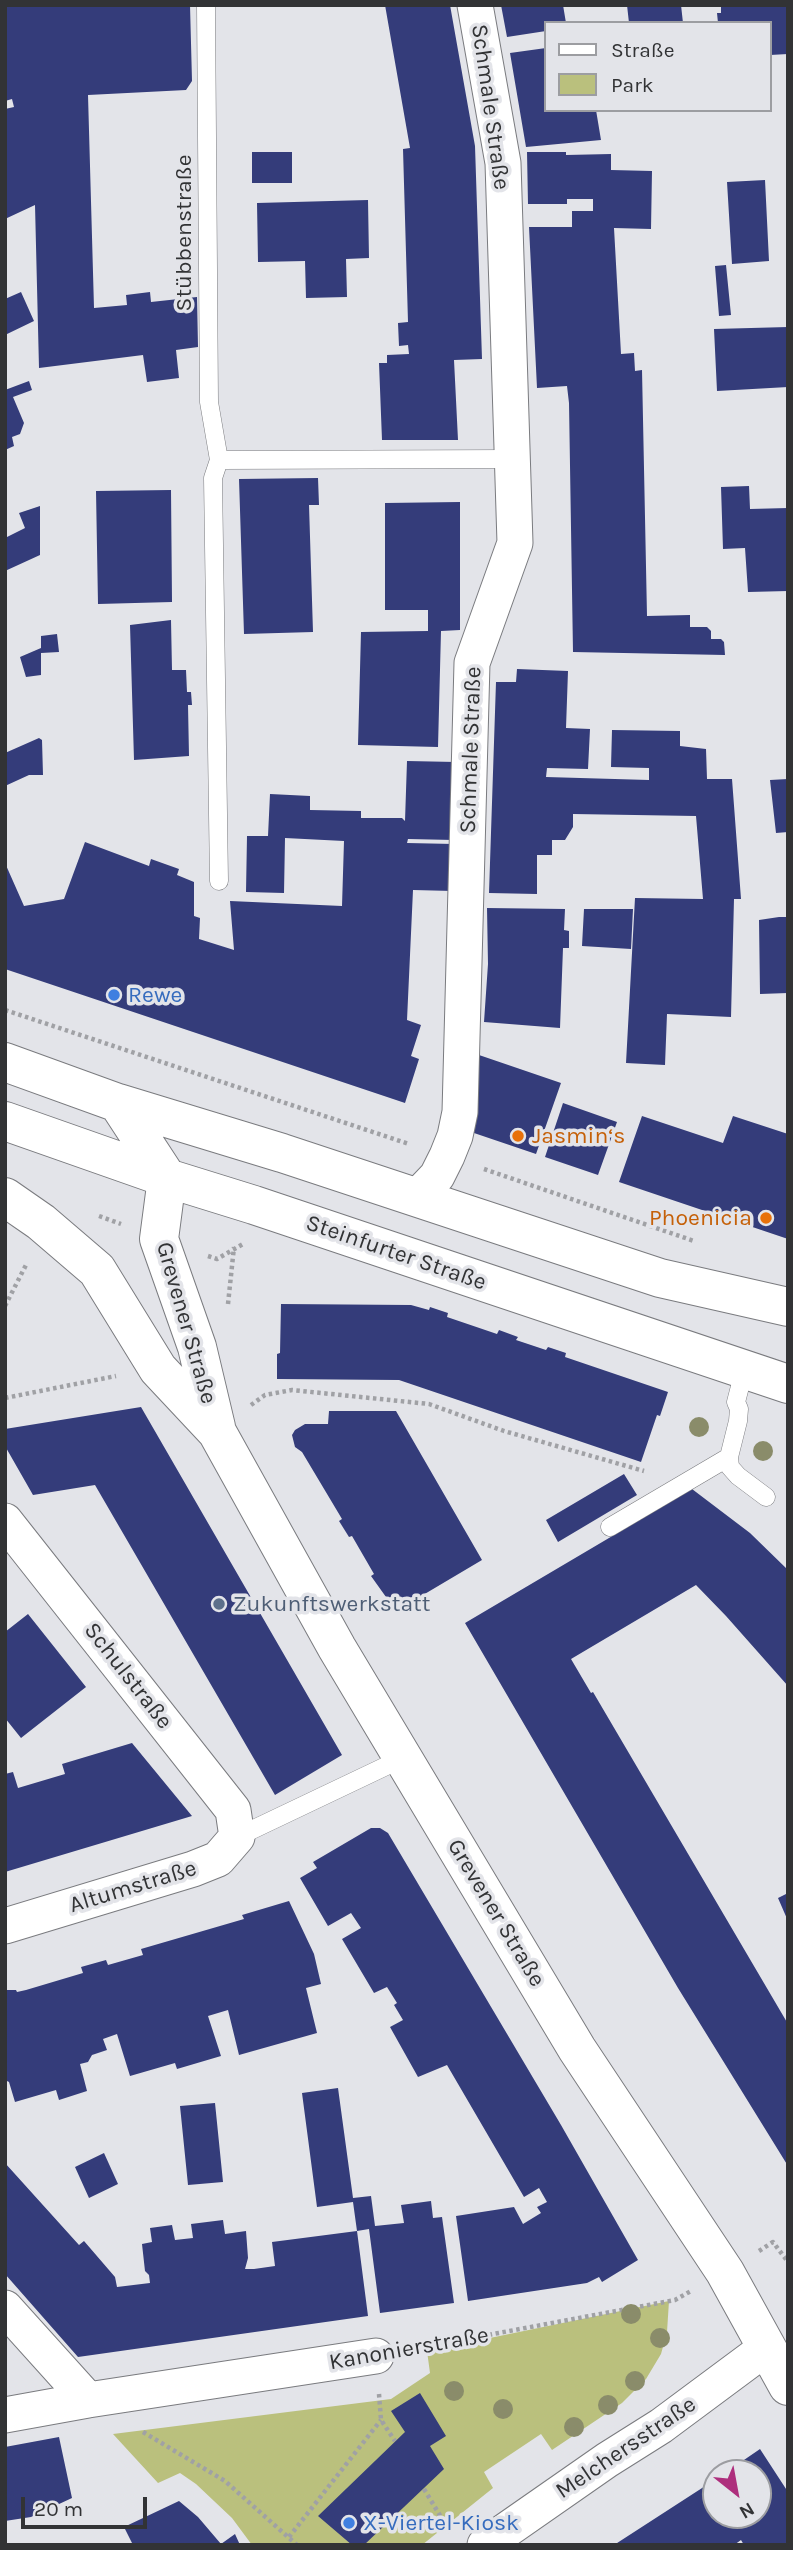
<!DOCTYPE html>
<meta charset="utf-8">
<style>
body{margin:0}
#map{position:relative;width:793px;height:2550px;overflow:hidden;background:#e3e4e9;font-family:Karla,sans-serif}
canvas{display:block}
.frame{position:absolute;inset:0;border:7px solid #323335;pointer-events:none}
.legend{position:absolute;left:544px;top:21px;width:228px;height:91px;box-sizing:border-box;background:#e3e4e9;border:2px solid #9c9da1;margin:0;padding:9px 12px;list-style:none;font-size:21px;color:#323335}
.legend li{display:flex;align-items:center;gap:14px;height:35px}
.legend b{width:35px;border:2px solid #9c9da1}
.north{position:absolute;left:702px;top:2459px;width:70px;height:70px;box-sizing:border-box;background:#e3e4e9;border:2px solid #9c9da1;border-radius:50%;rotate:149deg;font-size:19px;font-weight:700;line-height:28px;text-align:center;color:#323335}
.north::after{content:'';display:block;margin:auto;width:24px;height:32px;background:#ae2f7d;clip-path:polygon(50% 0,100% 100%,50% 72%,0 100%)}
.scale{position:absolute;left:21px;top:2497px;width:126px;height:32px;box-sizing:border-box;border:4px solid #323335;border-top:0;padding-left:9px;font-size:21px;line-height:24px;white-space:nowrap;color:#323335;-webkit-text-stroke:5px #e3e4e9;paint-order:stroke}
</style>
<div id="map">
<canvas width="793" height="2550"></canvas>
<div class="frame"></div>
<ul class="legend">
<li><b style="height:9px;background:#fff"></b>Straße</li>
<li><b style="height:19px;background:#bac07d"></b>Park</li>
</ul>
<div class="north">N</div>
<div class="scale">20 m</div>
</div>
<script>
const ctx = document.querySelector('canvas').getContext('2d');
ctx.lineJoin = 'round';
function fill(path, color) {
  ctx.fillStyle = color;
  ctx.fill(path, 'evenodd');
}
function shape(rows) {
  const path = new Path2D();
  for (const r of rows) {
    path.moveTo(r[0], r[1]);
    for (let i = 2; i < r.length; i += 2) path.lineTo(r[i], r[i + 1]);
  }
  return path;
}
function trace(path, color, width, dash) {
  ctx.strokeStyle = color;
  ctx.lineWidth = width;
  ctx.lineCap = dash ? 'butt' : 'round';
  ctx.setLineDash(dash || []);
  ctx.stroke(path);
}
function drawText(font, color, halo, rows, align = 'center') {
  ctx.font = font + ' Karla,sans-serif';
  ctx.lineWidth = 7;
  ctx.setLineDash([]);
  ctx.textBaseline = 'middle';
  ctx.strokeStyle = halo;
  ctx.fillStyle = color;
  for (const [text, x, y, turn = 0] of rows) {
    ctx.save();
    ctx.translate(x, y);
    ctx.rotate((+turn || 0) * Math.PI / 180);
    ctx.textAlign = isNaN(turn) ? turn : align;
    if (halo) ctx.strokeText(text, 0, 0);
    ctx.fillText(text, 0, 0);
    ctx.restore();
  }
}
const green = shape([
 [669,2301,667,2332,661,2354,646,2379,622,2403,552,2450,541,2434,484,2472,493,2488,422,2545,252,2545,232,2518,196,2484,180,2473,158,2483,113,2434,391,2399,430,2373,427,2351]
]);
const building = shape([
 [5,5,190,5,192,81,186,90,88,95,94,308,127,305,126,295,150,292,151,302,197,297,198,347,176,350,179,378,147,382,143,355,39,368,35,205,5,219,5,109,14,107,12,99,5,101],
 [385,5,450,5,475,146,482,359,454,360,458,440,382,440,379,363,387,363,387,355,409,354,408,345,399,346,398,323,408,322,403,149,410,148],
 [501,5,563,5,566,23,546,23,546,31,507,37],
 [627,5,681,5,683,23,629,23],
 [721,5,788,5,788,54,770,55,770,23,718,23,717,13,721,13],
 [546,48,546,110,596,110,601,140,526,147,510,53],
 [252,152,292,152,292,183,252,183],
 [527,152,566,152,566,155,611,154,611,170,652,171,651,229,614,228,621,354,634,353,635,371,642,370,647,616,690,615,690,627,707,627,711,631,711,639,721,639,724,642,725,655,573,652,569,403,567,386,537,388,529,227,572,227,572,211,593,211,593,199,567,199,567,204,528,204],
 [765,180,769,261,732,264,727,182],
 [368,200,369,258,346,259,347,297,306,298,305,261,258,262,257,203],
 [726,265,731,315,719,316,715,266],
 [21,292,34,321,5,335,5,299],
 [788,327,788,387,717,391,714,329],
 [29,381,32,390,13,397,24,423,20,434,12,437,14,446,5,450,5,390],
 [318,478,319,505,309,505,313,632,244,634,239,479],
 [749,486,750,509,788,508,788,591,748,592,745,548,723,549,721,487],
 [171,490,172,602,98,604,96,491],
 [460,502,460,630,441,631,438,747,358,745,361,632,428,631,428,610,385,610,385,503],
 [40,506,40,555,5,571,5,538,25,528,19,513],
 [171,620,172,670,186,670,187,692,191,692,192,705,188,705,189,756,134,760,130,625],
 [57,634,59,652,41,653,41,675,26,677,20,657,41,648,41,636],
 [517,669,568,671,566,728,590,729,588,769,547,768,546,777,649,780,649,768,611,767,612,730,680,731,680,746,706,749,707,779,732,779,741,899,734,899,731,1017,667,1014,665,1065,626,1063,635,898,703,899,696,816,573,814,573,827,565,840,552,840,552,855,537,855,537,894,489,893,496,682,516,682],
 [39,738,42,740,43,775,29,775,5,786,5,753],
 [407,761,456,762,454,840,408,839,407,843,454,844,453,891,413,890,407,1020,421,1025,411,1056,419,1059,405,1103,5,969,5,863,24,906,64,899,85,842,149,866,151,859,179,869,177,875,194,882,194,916,200,918,199,939,234,950,230,901,342,906,344,841,285,838,284,893,246,892,247,836,268,836,270,794,310,796,310,810,361,811,361,818,402,818,405,821],
 [788,779,788,832,776,833,770,780],
 [487,908,565,909,564,930,569,931,569,948,563,948,560,1028,484,1022,488,964],
 [584,909,633,909,631,949,582,946],
 [779,917,788,917,788,993,760,994,759,920],
 [479,1055,561,1083,536,1154,474,1133],
 [563,1103,617,1122,598,1175,545,1157],
 [642,1116,723,1143,733,1116,788,1134,788,1239,619,1182],
 [281,1304,411,1305,429,1310,430,1307,448,1313,447,1317,497,1334,499,1330,518,1337,516,1340,546,1350,548,1347,566,1353,565,1357,668,1392,660,1416,657,1415,641,1462,399,1380,277,1379,277,1354,280,1353],
 [141,1407,342,1755,275,1795,95,1485,33,1495,5,1446,5,1429],
 [329,1411,396,1411,482,1560,396,1611,371,1576,374,1574,352,1536,349,1537,339,1521,342,1519,302,1452,295,1447,292,1435,295,1430,305,1424,328,1424],
 [624,1474,637,1495,558,1542,546,1520],
 [692,1489,750,1533,788,1570,788,1686,726,1616,696,1585,571,1659,591,1693,593,1692,788,2024,788,2166,678,1988,465,1623],
 [28,1614,86,1687,21,1738,5,1718,5,1632],
 [132,1743,192,1816,5,1872,5,1774,13,1772,18,1788,65,1774,62,1764],
 [371,1828,380,1828,388,1833,561,2125,638,2260,602,2282,599,2277,587,2283,468,2301,456,2216,514,2207,523,2224,541,2213,537,2207,547,2202,539,2188,524,2197,447,2065,418,2077,390,2027,403,2020,394,2005,397,2003,387,1987,374,1993,342,1939,361,1928,351,1913,328,1926,300,1878,317,1868,313,1862],
 [788,1893,788,1921,778,1898],
 [289,1901,314,1954,321,1984,306,1988,317,2033,239,2055,228,2010,208,2016,221,2056,177,2069,175,2063,130,2076,117,2034,103,2039,107,2050,92,2055,88,2062,80,2064,87,2091,59,2100,56,2090,15,2102,9,2082,5,2080,5,1990,16,1990,17,1992,26,1990,83,1973,81,1967,106,1960,108,1965,143,1955,141,1949,244,1919,242,1915],
 [338,2088,353,2198,371,2196,375,2226,404,2223,401,2205,431,2201,433,2218,442,2217,454,2303,380,2313,369,2229,357,2231,353,2202,317,2207,302,2093],
 [215,2103,223,2182,188,2185,180,2106],
 [104,2153,118,2184,89,2198,75,2167],
 [5,2163,79,2245,84,2241,115,2277,117,2287,150,2283,149,2275,145,2271,142,2244,152,2242,150,2228,172,2225,175,2240,193,2238,191,2224,223,2220,225,2234,246,2231,248,2258,245,2269,254,2269,275,2266,272,2242,357,2231,368,2316,78,2357,5,2274],
 [420,2393,446,2436,430,2446,444,2469,364,2545,352,2545,318,2516,405,2432,391,2411],
 [59,2437,72,2498,31,2517,5,2521,5,2447],
 [760,2449,788,2492,788,2545,744,2545,741,2540,734,2545,614,2545,716,2479,716,2515,758,2515,758,2473,725,2473],
 [179,2501,198,2517,221,2544,235,2534,240,2545,133,2545,124,2527]
]);
const path = shape([
 [5,1010,409,1144],
 [484,1169,694,1241],
 [99,1216,121,1224],
 [208,1256,217,1259,243,1244],
 [228,1304,234,1247],
 [5,1306,27,1263],
 [5,1398,116,1376],
 [251,1405,265,1395,292,1390,429,1404,504,1431,644,1471],
 [759,2251,773,2242,788,2262],
 [413,2349,675,2300,691,2291],
 [379,2394,381,2420,395,2441],
 [143,2432,225,2481,297,2545],
 [424,2489,450,2532],
 [289,2537,381,2420]
]);
const lane = shape([
 [206,5,209,402,219,460],
 [219,881,213,478,219,460,512,459],
 [744,1371,736,1402,739,1409,738,1421,729,1457,730,1467,738,1476,766,1497],
 [610,1527,729,1457],
 [237,1837,403,1758]
]);
const street = shape([
 [417,1197,437,1176,447,1156,455,1136,460,1112,472,663,515,543,503,163,475,5],
 [5,1521,233,1810,237,1837,218,1859,193,1869,5,1926],
 [5,2308,88,2400],
 [5,2415,88,2400,376,2356],
 [485,2545,607,2460,661,2426,766,2348]
]);
const secondary = shape([
 [5,1062,118,1103,282,1153,660,1278,788,1307],
 [118,1103,167,1178,159,1239,197,1347,216,1427],
 [5,1121,167,1178,254,1205,788,1384],
 [5,1197,41,1222,97,1270,158,1369,217,1432,337,1648,577,2049,725,2272,788,2386]
]);
const trees = [
 [699,1427],
 [763,1451],
 [631,2314],
 [660,2338],
 [635,2381],
 [454,2391],
 [608,2405],
 [503,2409],
 [574,2427]
];
const markers = [
 [114,995,7,"#3f7fe0"],
 [518,1136,7,"#e8710a"],
 [766,1218,7,"#e8710a"],
 [219,1604,7,"#5c6f8a"],
 [349,2523,7,"#3f7fe0"]
];
const streetNames = [
 ["Schmale Straße",490,107,82],
 ["Stübbenstraße",184,233,-90],
 ["Schmale Straße",471,750,-88],
 ["Steinfurter Straße",396,1253,19],
 ["Grevener Straße",186,1323,74],
 ["Schulstraße",128,1676,52],
 ["Altumstraße",133,1887,-17],
 ["Grevener Straße",496,1913,59],
 ["Kanonierstraße",409,2349,-10],
 ["Melchersstraße",626,2448,-34]
];
const shopNames = [
 ["Rewe",128,995],
 ["X-Viertel-Kiosk",363,2523]
];
const foodNames = [
 ["Jasmin‘s",532,1136],
 ["Phoenicia",752,1218,"right"]
];
const serviceNames = [
 ["Zukunftswerkstatt",233,1604]
];
fill(green, '#bac07d');
fill(building, '#343c7a');
trace(lane, '#7a7b7f', 19);
trace(street, '#7a7b7f', 37);
trace(secondary, '#7a7b7f', 40);
trace(path, '#a0a1a5', 4.5, [3.5, 3.5]);
trace(lane, '#fff', 18);
trace(street, '#fff', 35);
trace(secondary, '#fff', 38);
ctx.fillStyle = '#8a8c6a';
for (const [x, y] of trees) {
  ctx.beginPath();
  ctx.arc(x, y, 10, 0, 2 * Math.PI);
  ctx.fill();
}
for (const [x, y, r, color] of markers) {
  const dot = new Path2D();
  dot.arc(x, y, r, 0, 2 * Math.PI);
  ctx.fillStyle = color;
  ctx.fill(dot);
  trace(dot, '#e3e4e9', 2.5);
}
drawText('23px', '#323335', '#e3e4e9', streetNames);
drawText('23px', '#366cbe', '#e3e4e9', shopNames, 'left');
drawText('23px', '#c56008', '#e3e4e9', foodNames, 'left');
drawText('23px', '#4e5e75', '#e3e4e9', serviceNames, 'left');
</script>
